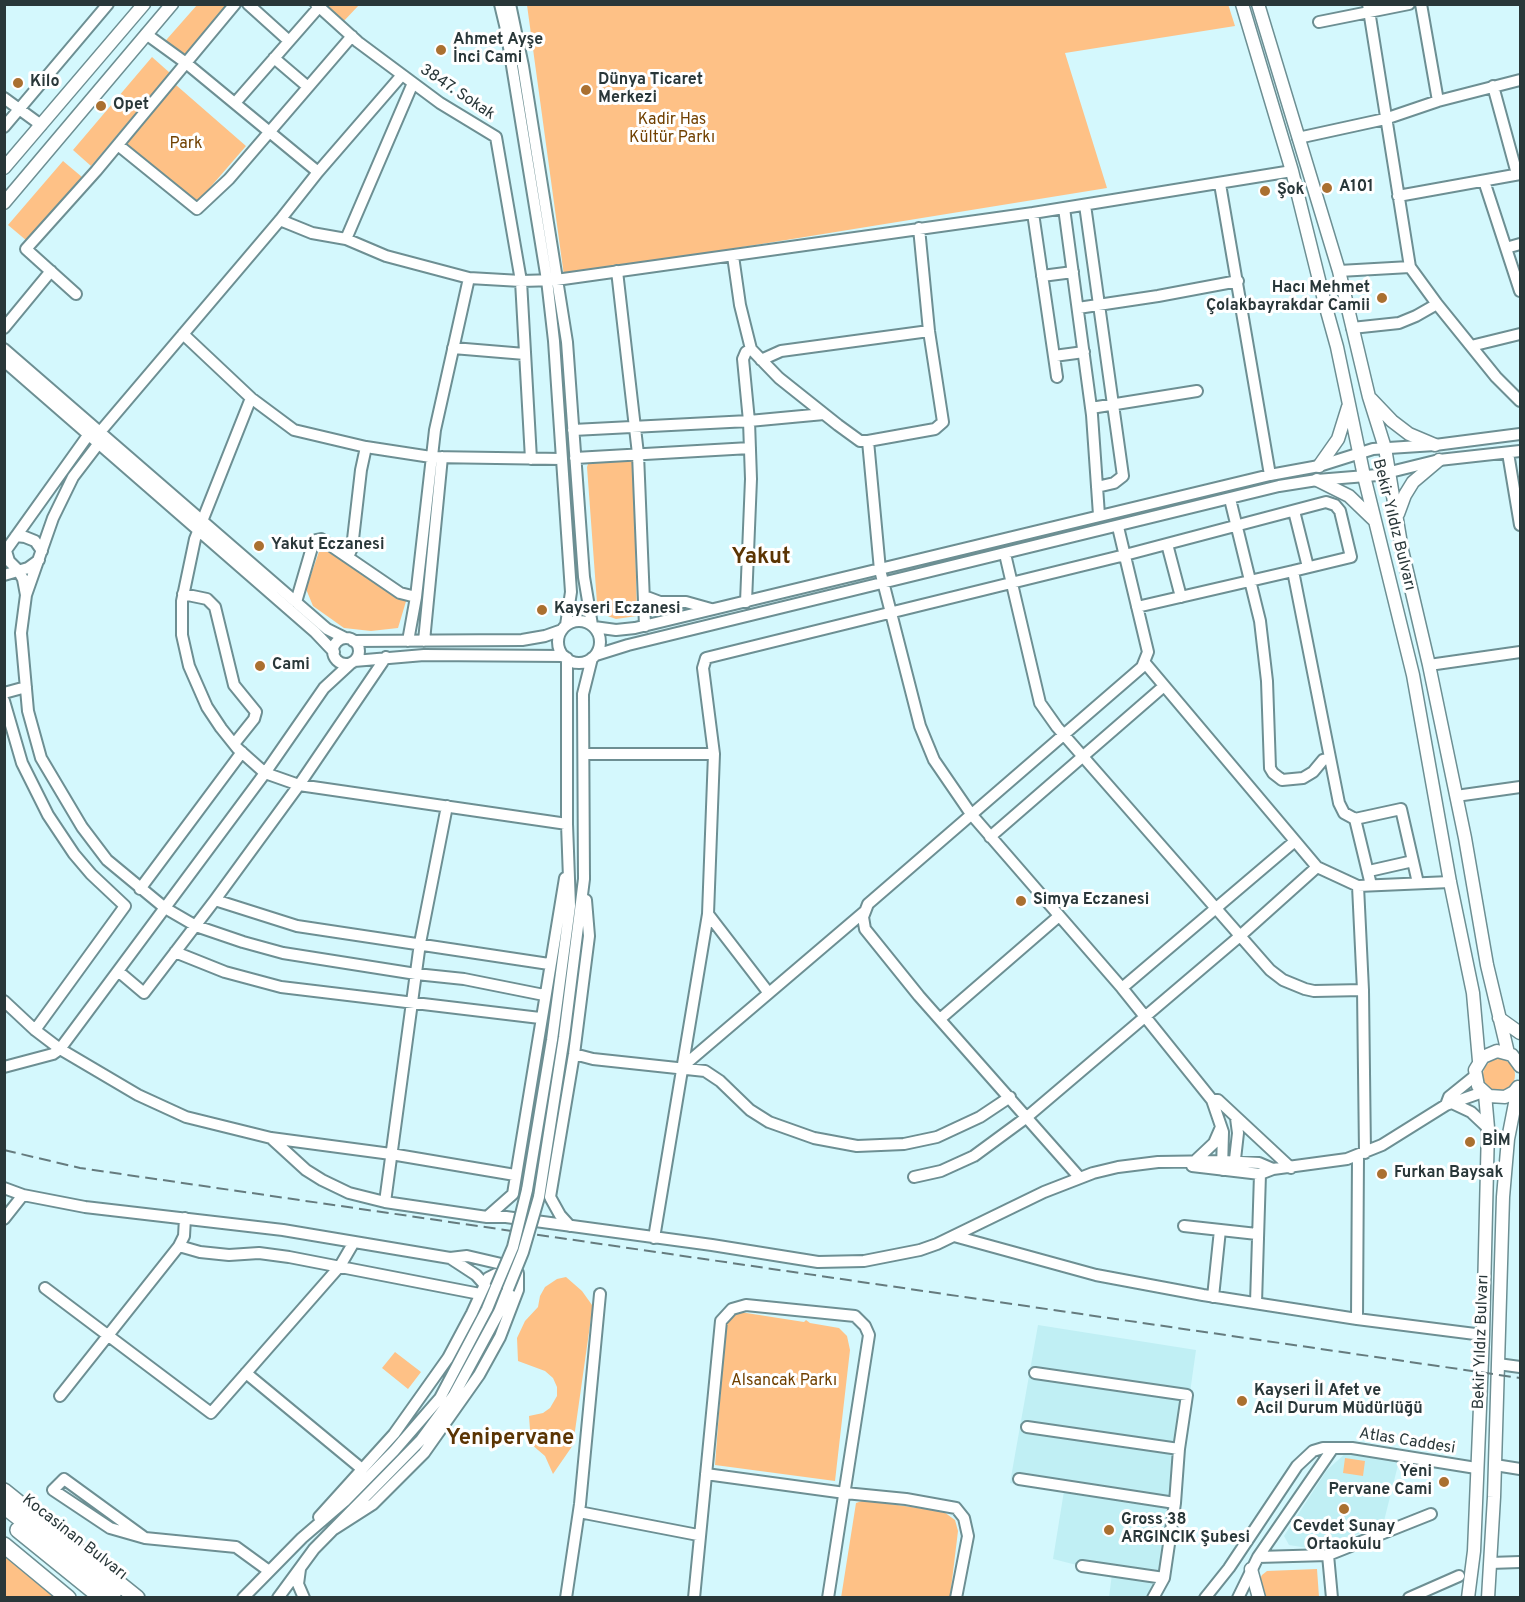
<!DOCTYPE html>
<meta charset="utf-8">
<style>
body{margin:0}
#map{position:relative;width:1525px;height:1602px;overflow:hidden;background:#d4f8fd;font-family:Overpass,sans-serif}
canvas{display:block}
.frame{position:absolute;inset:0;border:6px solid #293739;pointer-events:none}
</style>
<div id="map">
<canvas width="1525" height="1602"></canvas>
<div class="frame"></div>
</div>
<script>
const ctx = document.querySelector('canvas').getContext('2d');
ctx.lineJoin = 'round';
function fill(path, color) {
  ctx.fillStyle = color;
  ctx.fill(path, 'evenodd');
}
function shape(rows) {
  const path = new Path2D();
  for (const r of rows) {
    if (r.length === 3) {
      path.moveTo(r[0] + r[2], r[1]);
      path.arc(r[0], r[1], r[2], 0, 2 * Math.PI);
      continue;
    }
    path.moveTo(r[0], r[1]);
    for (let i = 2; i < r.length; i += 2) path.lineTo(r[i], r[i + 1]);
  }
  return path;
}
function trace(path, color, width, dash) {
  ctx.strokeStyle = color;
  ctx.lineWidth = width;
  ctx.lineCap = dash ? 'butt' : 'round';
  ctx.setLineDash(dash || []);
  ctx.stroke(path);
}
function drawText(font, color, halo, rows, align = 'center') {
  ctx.font = font + ' Overpass,sans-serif';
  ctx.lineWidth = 6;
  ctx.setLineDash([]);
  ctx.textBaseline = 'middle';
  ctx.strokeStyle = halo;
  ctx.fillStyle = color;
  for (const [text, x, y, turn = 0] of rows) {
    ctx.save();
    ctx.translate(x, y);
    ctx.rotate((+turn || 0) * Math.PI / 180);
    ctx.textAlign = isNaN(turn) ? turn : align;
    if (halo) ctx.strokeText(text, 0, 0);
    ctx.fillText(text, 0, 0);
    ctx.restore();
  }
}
const built = shape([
 [1038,1325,1196,1350,1184,1435,1178,1507,1153,1597,1109,1597,1112,1574,1053,1559,1064,1491,1010,1483],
 [1347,1452,1399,1461,1384,1521,1379,1525,1320,1550,1289,1545,1284,1536,1327,1470]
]);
const green = shape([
 [1228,4,1235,26,1065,53,1107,188,564,276,527,5],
 [197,5,224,5,227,7,179,63,160,47],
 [323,5,359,5,342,23],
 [152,57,170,73,91,166,73,150],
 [176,85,246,146,195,205,125,143],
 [63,161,82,177,27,241,8,225],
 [633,458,637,616,616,619,605,615,597,603,587,467,589,461],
 [322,543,407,598,398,628,371,631,344,628,313,606,306,589],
 [1499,1075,16],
 [566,1277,582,1291,592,1305,592,1311,573,1445,553,1474,545,1456,531,1444,529,1416,543,1413,550,1408,557,1396,557,1387,553,1378,545,1371,518,1361,517,1338,525,1321,538,1307,540,1296,545,1287,557,1279],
 [740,1312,804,1322,806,1320,810,1323,839,1328,847,1336,850,1350,835,1481,715,1465,726,1321,732,1315],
 [395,1352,421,1372,408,1389,382,1368],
 [1345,1458,1365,1461,1363,1476,1343,1473],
 [865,1500,944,1512,955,1520,958,1531,950,1597,841,1598,856,1503],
 [5,1557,60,1597,5,1597],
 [1317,1569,1319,1597,1253,1597,1252,1594,1262,1575,1267,1571]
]);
const minor = shape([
 [248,4,289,41],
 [316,4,358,42,440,103,496,137,521,281,531,459],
 [500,4,506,29,547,280,554,341,571,592,566,625],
 [510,4,523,66,567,342,584,577,592,625],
 [1368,4,1410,267,1437,304,1496,377,1520,401],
 [1421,4,1438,101],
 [1319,22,1409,4],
 [146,34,186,63,318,172],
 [274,58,308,87],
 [1493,86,1517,174],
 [4,98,41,125],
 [235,103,319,7],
 [4,127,108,4],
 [1298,138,1385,119,1438,101,1520,80],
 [118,145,197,209,229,179,352,36],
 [1484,181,1520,291],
 [1220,184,1270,475],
 [1398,196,1520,174],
 [1085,205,1123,476,1114,483,1097,487],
 [1064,208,1092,415,1099,515],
 [1033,213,1057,377],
 [280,220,312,233,346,239,386,256,469,278],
 [346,239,413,83],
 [1506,248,1520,244],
 [733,256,740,305,751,349,779,378,838,425,860,441,868,441,880,570,920,726,934,760,971,814,1122,988,1212,1100,1223,1132,1222,1170],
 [617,271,638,454,645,626],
 [1339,271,1410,267],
 [1042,276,1073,272],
 [76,294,26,249,96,171,235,4],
 [1078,308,1158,296,1238,281],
 [4,328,51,271],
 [1352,328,1399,323,1416,316,1437,304],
 [183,334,251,398,294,430,366,447],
 [1471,346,1520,334],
 [453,348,525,354],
 [4,349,327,629,345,638],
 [1054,356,1084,352],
 [761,360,781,351,929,331],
 [4,361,315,632,334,652],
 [251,398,195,539,182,601,182,635,189,666,207,707,221,728,237,748,265,773,299,785,567,824],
 [1091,408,1197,391],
 [573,430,749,421,824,414],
 [100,432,99,443,73,477,53,518,26,595,21,633,28,711,41,758,82,827,107,860,165,908,196,926,243,942,283,953,416,974,464,979,544,995],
 [868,441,935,429,943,422,929,331,919,228],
 [1508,453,1520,525],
 [575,458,750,448],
 [1230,499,1260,621,1267,681,1270,768,1273,773,1282,780,1303,778,1313,772,1323,760,1329,758],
 [1294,511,1308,567],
 [16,536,25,537,35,541,42,551],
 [1167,544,1181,597],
 [6,551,9,561,18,570,23,579,26,595],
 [4,553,89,434,100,432,280,220,318,172,402,75],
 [1005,554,1040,703,1057,727,1270,970,1283,980,1305,989,1314,991,1363,990],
 [348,557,352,548,361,470,366,447,431,457,562,459],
 [4,575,28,568,39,560],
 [183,594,207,599,215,607,234,685,256,712,254,719,234,744],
 [644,596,660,602,686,602,711,609],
 [296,602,313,544,316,540,321,539,400,593,416,597],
 [746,602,751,479,749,421,743,359,746,352,751,349],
 [1137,607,1293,571,1339,803,1344,813,1355,819,1371,885],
 [579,642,21],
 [594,627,616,630,635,628,1270,475,1319,466,1373,449,1435,445,1520,434],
 [346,651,13],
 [353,641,522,640,545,636,562,630],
 [408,641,416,597,435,430,469,278,521,281,556,280,1033,213,1292,171],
 [424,641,442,457],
 [596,655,628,645,1279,486,1317,480,1378,475,1439,460,1520,451],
 [354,661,424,655,564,656],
 [1145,663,1317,867,1358,886,1450,882],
 [1429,665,1520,652],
 [4,693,26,687],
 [4,701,22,763,48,815,74,854,91,874,125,906,35,1030],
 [584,754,714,754],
 [1456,796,1520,787],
 [1355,819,1401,809,1418,883],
 [990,837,1164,686],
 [1369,871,1413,861],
 [1358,886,1363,990,1365,1153],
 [140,889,242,752],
 [215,900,297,926,549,964],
 [175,952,225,972,281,987,540,1018],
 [118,971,144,993,215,900,299,785,386,657],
 [1122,988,1295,841],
 [768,992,708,914,714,754,703,668,706,658,1125,555,1326,502,1335,505,1340,511,1351,557,1293,571],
 [4,1001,35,1030,60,1049,138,1095,186,1117,271,1138,391,1154,515,1175],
 [940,1019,1059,916],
 [574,1054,593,1059,705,1071,720,1081,750,1110,769,1122,814,1138,857,1146,904,1144,937,1137,980,1117,1010,1097],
 [4,1067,53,1054,60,1049,265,773,324,688,351,663],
 [681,1068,864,912],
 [1212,1100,1218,1100,1291,1168],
 [1454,1104,1471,1112,1488,1128],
 [1446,1105,1449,1097,1475,1076],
 [271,1138,306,1170,322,1180,349,1193,385,1202,487,1217,506,1217,712,1245,818,1262,864,1261,920,1250,937,1244,1044,1192,1093,1173,1118,1167,1158,1162,1223,1161,1259,1163,1273,1169],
 [1196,1160,1214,1143,1221,1127],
 [1192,1166,1260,1174,1273,1169,1347,1159,1382,1145,1446,1105,1483,1092],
 [1234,1168,1238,1133,1236,1118],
 [914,1177,941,1171,974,1156,1027,1117,1240,936,1317,867],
 [1080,1178,919,996,865,929,863,917,868,904,1142,667,1148,652,1118,527],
 [4,1188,23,1195,85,1207,283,1230,450,1258,467,1256,510,1266,518,1273,518,1290,500,1337,479,1375,424,1453,373,1504,334,1529],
 [527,1190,552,1040,570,906,567,824,567,658],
 [539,1197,564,1037,584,879,583,694,592,658],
 [385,1202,420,943,447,806],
 [487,1217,513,1194,565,878],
 [4,1219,23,1195],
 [570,1226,560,1215,550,1197,574,1054,589,936,586,900],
 [1184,1226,1257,1234],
 [954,1236,1096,1275,1203,1295,1357,1319,1483,1335],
 [654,1238,708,914],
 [179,1246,200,1252,229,1255,259,1253,289,1257,480,1294],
 [450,1258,476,1275,484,1284],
 [45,1288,211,1413,340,1266,354,1242],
 [1213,1297,1220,1230],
 [1256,1303,1260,1174],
 [1357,1319,1358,1156],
 [1498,1364,1520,1367],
 [246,1373,362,1469],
 [1035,1373,1187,1395,1179,1449,1175,1503,1164,1578,1153,1598],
 [60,1396,179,1246,184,1236,185,1218],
 [1027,1427,1179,1449],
 [1495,1465,1520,1469],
 [706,1474,845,1493,906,1499,956,1508,964,1518,968,1536,956,1598],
 [1019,1479,1175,1503],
 [579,1512,698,1535],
 [319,1517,394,1434,448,1358,472,1313,488,1278,496,1274,509,1278,517,1287],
 [145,1538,110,1528,53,1490,64,1479,145,1538,236,1547,269,1571],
 [1328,1555,1332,1598],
 [1258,1557,1328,1555,1431,1514],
 [1490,1563,1520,1562],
 [1082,1566,1164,1578],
 [300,1569,298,1584,304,1598],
 [243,1598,302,1538,345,1501,394,1451,440,1398,487,1309,496,1287],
 [278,1598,314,1549,421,1440,454,1395,499,1312,508,1289],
 [566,1598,580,1504,600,1294],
 [694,1598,721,1321,732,1309,746,1305,855,1316,865,1326,869,1335,828,1598],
 [1205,1598,1229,1568,1297,1466,1313,1451,1323,1448,1352,1448,1476,1468],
 [1238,1598,1258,1557,1333,1448],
 [1409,1598,1459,1576]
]);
const major = shape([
 [1242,4,1292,171,1325,304,1337,347,1364,476,1413,675,1450,882,1473,993,1479,1061],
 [1258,4,1339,271,1369,397,1385,448,1402,550,1429,665,1465,838,1487,965,1508,1053],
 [4,168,144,4],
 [4,203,172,4],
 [1371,399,1392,421,1409,434,1435,445],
 [1319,466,1338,439,1348,407],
 [1317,480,1349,496,1374,520],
 [1398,514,1405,495,1413,482,1439,460],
 [1499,1018,1520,1033],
 [1518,1087,1514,1092,1505,1097,1489,1096,1478,1086,1475,1070,1483,1057,1497,1051,1512,1055,1520,1066],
 [1251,1569,1259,1598],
 [1468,1598,1474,1551,1483,1335,1488,1128,1485,1094],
 [1488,1598,1494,1497,1503,1197,1508,1139,1518,1088]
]);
const highway = shape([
 [4,1491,137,1598],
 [4,1506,114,1592],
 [18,1530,102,1598],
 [4,1545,68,1598]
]);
const rail = shape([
 [4,1150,80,1168,1520,1378]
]);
const minorBridge = shape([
 [496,1287,513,1247,527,1190],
 [508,1289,523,1252,539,1197]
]);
const markers = [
 [441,50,6,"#aa7030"],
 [18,83,6,"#aa7030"],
 [586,90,6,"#aa7030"],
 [101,106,6,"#aa7030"],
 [1327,188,6,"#aa7030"],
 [1265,191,6,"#aa7030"],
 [1382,298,6,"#aa7030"],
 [259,546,6,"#aa7030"],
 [542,610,6,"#aa7030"],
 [260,666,6,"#aa7030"],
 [1021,901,6,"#aa7030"],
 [1470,1142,6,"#aa7030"],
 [1382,1174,6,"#aa7030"],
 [1242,1401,6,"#aa7030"],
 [1444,1482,6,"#aa7030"],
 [1344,1509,6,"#aa7030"],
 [1109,1530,6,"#aa7030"]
];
const poiNames = [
 ["Ahmet Ayşe",453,41],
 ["İnci Cami",453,59],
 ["Dünya Ticaret",598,81],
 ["Merkezi",598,99],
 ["Kilo",30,83],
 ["Opet",113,106],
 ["A101",1339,188],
 ["Şok",1277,191],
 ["Hacı Mehmet",1370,289,"right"],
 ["Çolakbayrakdar Camii",1370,307,"right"],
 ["Yakut Eczanesi",271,546],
 ["Kayseri Eczanesi",554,610],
 ["Cami",272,666],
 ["Simya Eczanesi",1033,901],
 ["BİM",1482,1142],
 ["Furkan Baysak",1394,1174],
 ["Kayseri İl Afet ve",1254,1392],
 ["Acil Durum Müdürlüğü",1254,1410],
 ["Yeni",1432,1473,"right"],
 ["Pervane Cami",1432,1491,"right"],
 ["Gross 38",1121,1521],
 ["ARGINCIK Şubesi",1121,1539],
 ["Cevdet Sunay",1344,1528,"center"],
 ["Ortaokulu",1344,1546,"center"]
];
const streetNames = [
 ["3847. Sokak",457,93,34],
 ["Bekir Yıldız Bulvarı",1393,525,76],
 ["Bekir Yıldız Bulvarı",1482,1342,-88],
 ["Atlas Caddesi",1407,1442,9],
 ["Kocasinan Bulvarı",74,1538,38]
];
const parkNames = [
 ["Kadir Has",672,121],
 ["Kültür Parkı",672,139],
 ["Park",186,145],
 ["Alsancak Parkı",784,1382]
];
const districtNames = [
 ["Yakut",761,559],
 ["Yenipervane",510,1440]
];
fill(built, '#c0eff4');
fill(green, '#fec186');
trace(minor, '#6d8f93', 14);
trace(major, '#6d8f93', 15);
trace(highway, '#6d8f93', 18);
trace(minor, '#fff', 10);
trace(major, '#fff', 12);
trace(highway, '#fff', 15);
trace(rail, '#657b7e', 2, [12, 6]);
trace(minorBridge, '#6d8f93', 14, []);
trace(minorBridge, '#fff', 10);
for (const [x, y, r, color] of markers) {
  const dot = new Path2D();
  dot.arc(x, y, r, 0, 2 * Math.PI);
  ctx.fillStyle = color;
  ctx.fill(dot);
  trace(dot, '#fff', 2);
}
drawText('bold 16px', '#293739', '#fff', poiNames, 'left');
drawText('16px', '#293739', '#fff', streetNames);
drawText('16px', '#704000', '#fff', parkNames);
drawText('bold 22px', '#5b3403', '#fff', districtNames);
</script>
